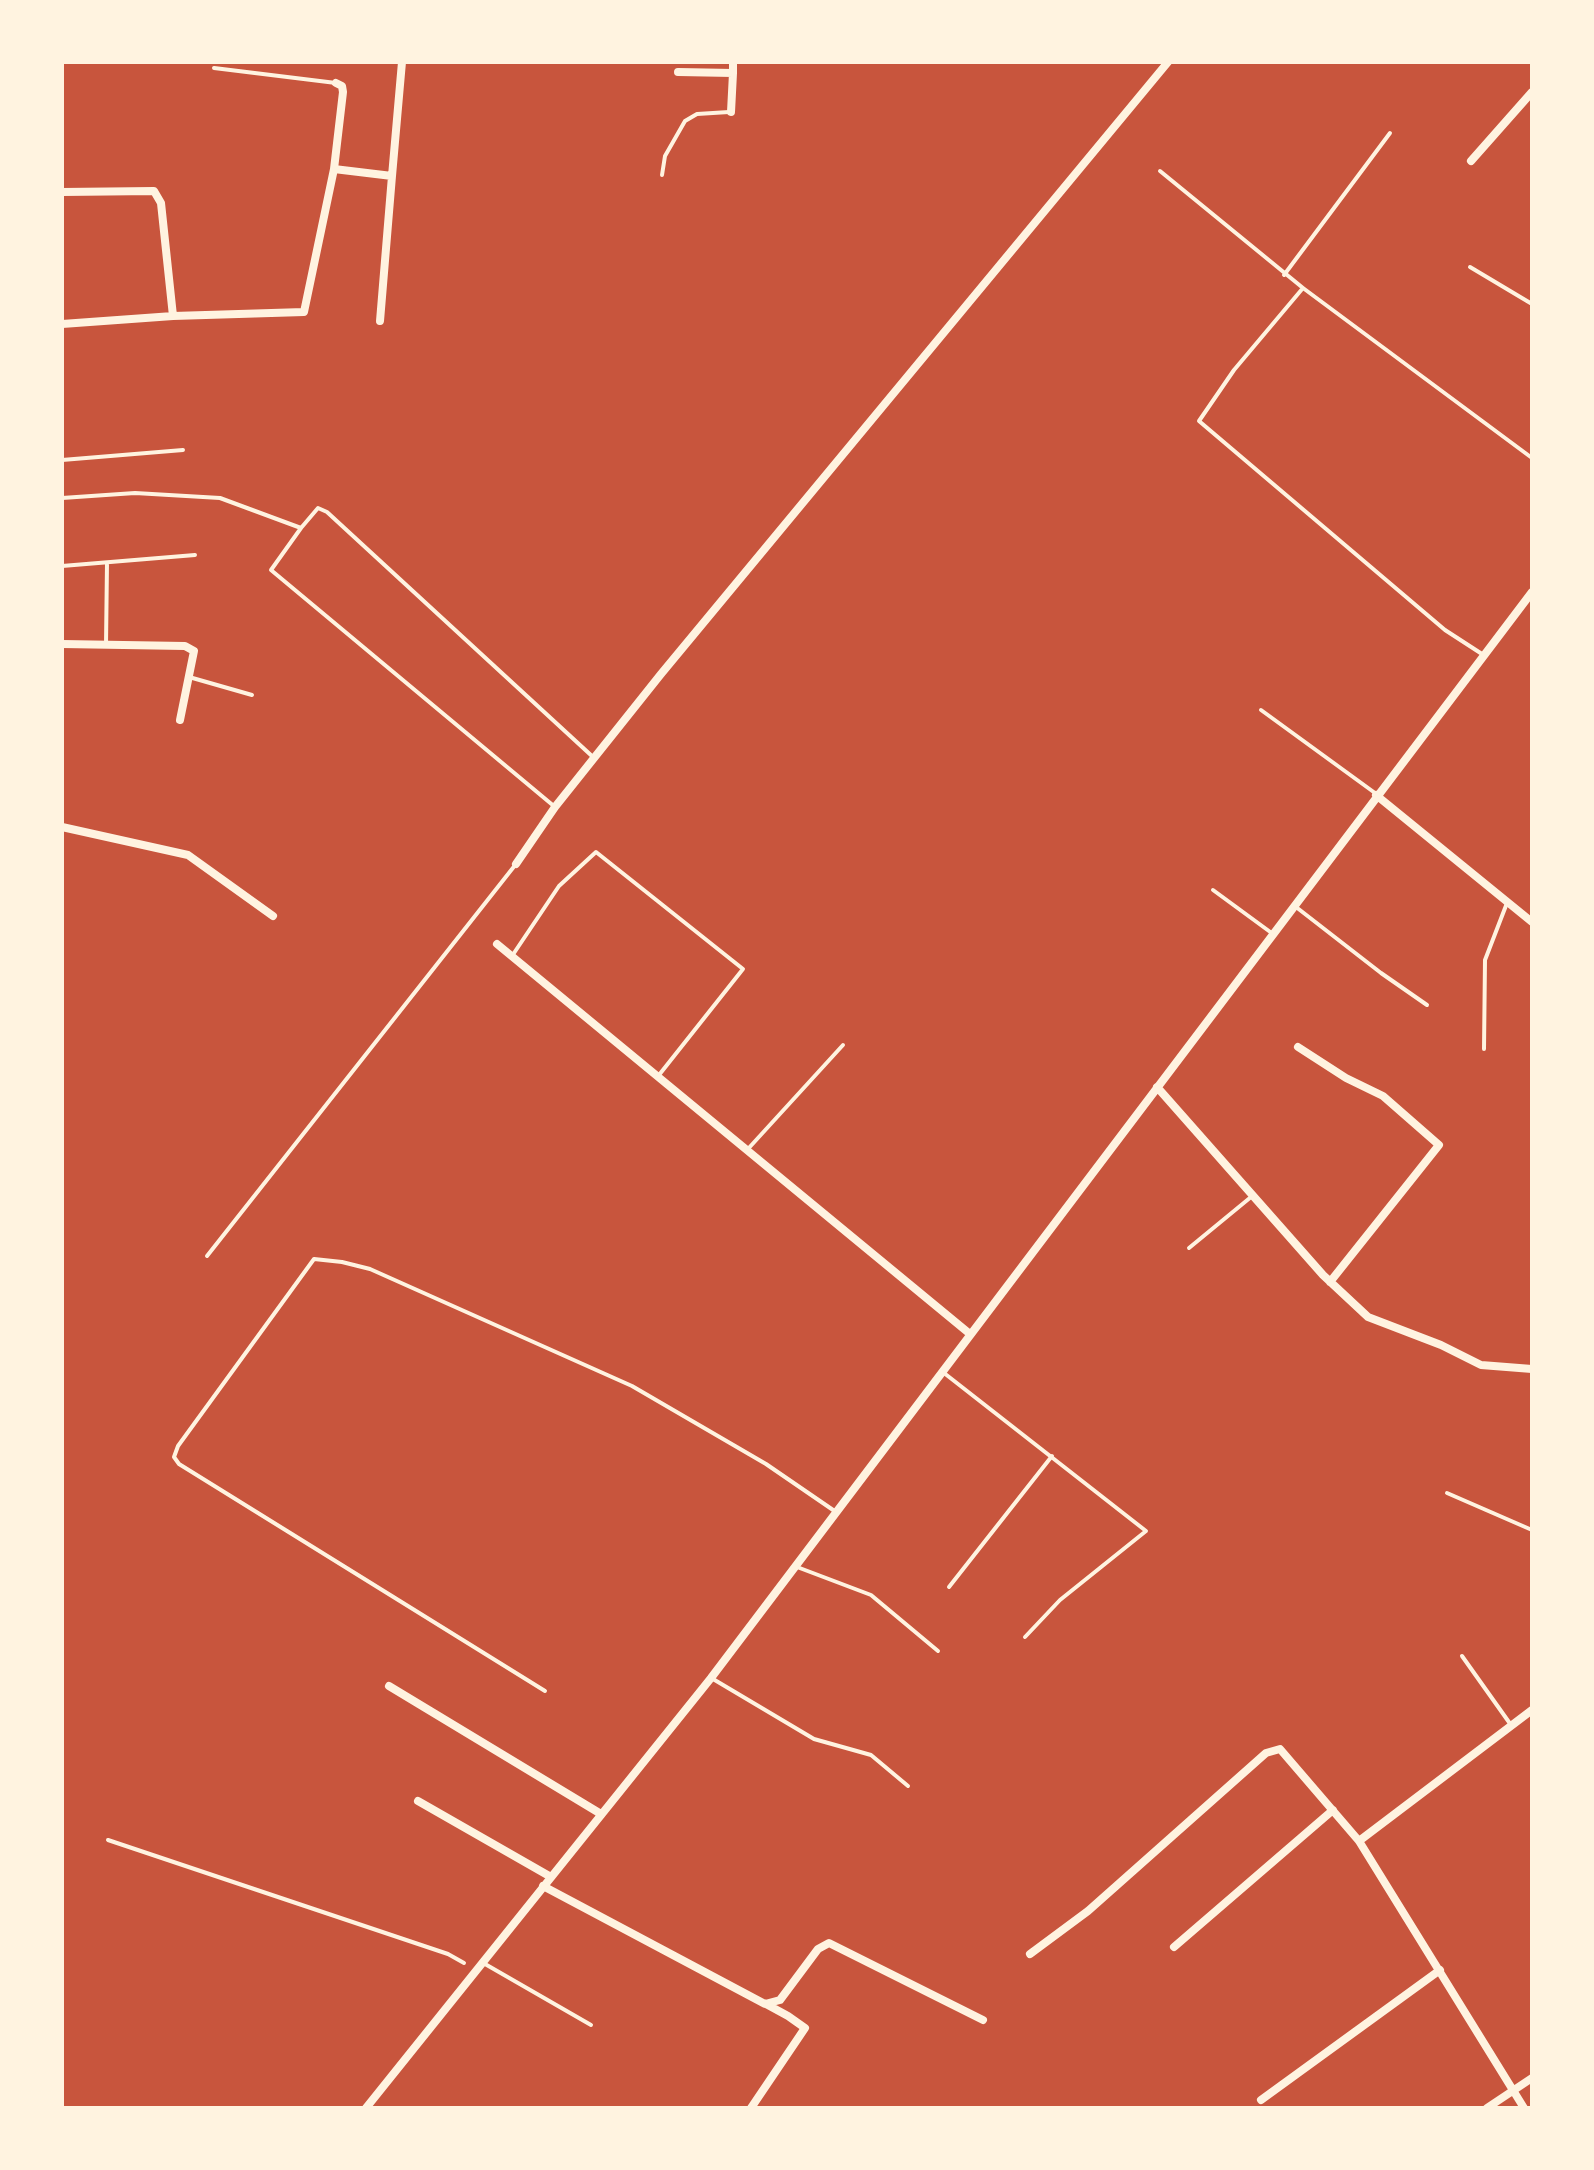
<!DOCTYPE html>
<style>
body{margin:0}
#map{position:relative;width:1594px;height:2170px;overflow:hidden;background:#c8553d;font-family:Roboto,sans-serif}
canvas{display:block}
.frame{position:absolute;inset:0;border:64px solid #fff3e0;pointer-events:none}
</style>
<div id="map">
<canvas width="1594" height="2170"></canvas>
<div class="frame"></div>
</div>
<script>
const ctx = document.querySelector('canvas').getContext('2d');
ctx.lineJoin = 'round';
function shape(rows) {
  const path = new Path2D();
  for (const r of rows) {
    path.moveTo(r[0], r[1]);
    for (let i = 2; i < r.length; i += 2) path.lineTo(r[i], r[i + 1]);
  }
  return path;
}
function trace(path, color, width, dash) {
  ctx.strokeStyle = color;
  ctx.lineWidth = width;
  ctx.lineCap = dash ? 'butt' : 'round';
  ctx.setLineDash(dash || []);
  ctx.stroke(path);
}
const path = shape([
 [108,1840,448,1954,464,1963]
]);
const service = shape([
 [214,68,336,83],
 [1160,171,1303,288],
 [662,175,665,156,685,121,697,114,729,112],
 [1470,267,1532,304],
 [1284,275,1390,133],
 [62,460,183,450],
 [62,498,135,493,220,498,301,528,318,508,327,512,593,757],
 [301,528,271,570,555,807],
 [62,566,195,555],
 [106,645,107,563],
 [1482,654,1445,630,1199,421,1234,370,1303,288,1532,458],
 [189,677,252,695],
 [1261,710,1375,793],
 [1213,890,1273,934],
 [1296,907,1381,973,1427,1005],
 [512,956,559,886,596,852,743,969,659,1075],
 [1484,1049,1485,960,1507,903],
 [747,1150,843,1045],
 [1189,1248,1251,1197],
 [207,1256,516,864],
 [944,1373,1146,1531,1060,1600,1025,1637],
 [1447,1493,1532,1530],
 [797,1567,871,1595,938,1651],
 [949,1587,1052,1456],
 [1462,1656,1511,1725],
 [713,1679,814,1739,871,1755,908,1786],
 [545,1691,179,1464,174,1457,178,1446,314,1259,342,1262,370,1269,632,1386,766,1464,836,1512],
 [485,1964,591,2025]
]);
const minor = shape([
 [678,72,733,73,733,62],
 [731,112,733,73],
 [1471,161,1532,92],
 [334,169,343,92,342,86,336,83],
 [392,176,402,62],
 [62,192,154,191,161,203,173,316],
 [62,324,173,316,304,312,334,169,392,176,380,321],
 [62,644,185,646,194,651,180,720],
 [1376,795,1532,922],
 [62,827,188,855,273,916],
 [516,864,555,807,661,674,1168,62],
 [497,944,970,1334],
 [1298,1047,1346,1078,1383,1096,1439,1145,1330,1282],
 [1157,1087,1323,1275,1368,1317,1441,1345,1481,1365,1532,1369],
 [389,1686,601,1814],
 [418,1801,551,1877],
 [1359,1841,1532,1710],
 [543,1886,765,2004,780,2000,818,1949,829,1943,983,2020],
 [1174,1947,1333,1810],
 [1030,1954,1088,1911,1266,1753,1280,1749,1359,1841,1524,2108],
 [1261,2100,1440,1970],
 [366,2108,711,1678,1532,592],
 [751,2108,805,2028,788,2016,766,2004],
 [1487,2108,1532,2078]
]);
trace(path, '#fff3e0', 4);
trace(service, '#fff3e0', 4);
trace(minor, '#fff3e0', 8);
</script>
